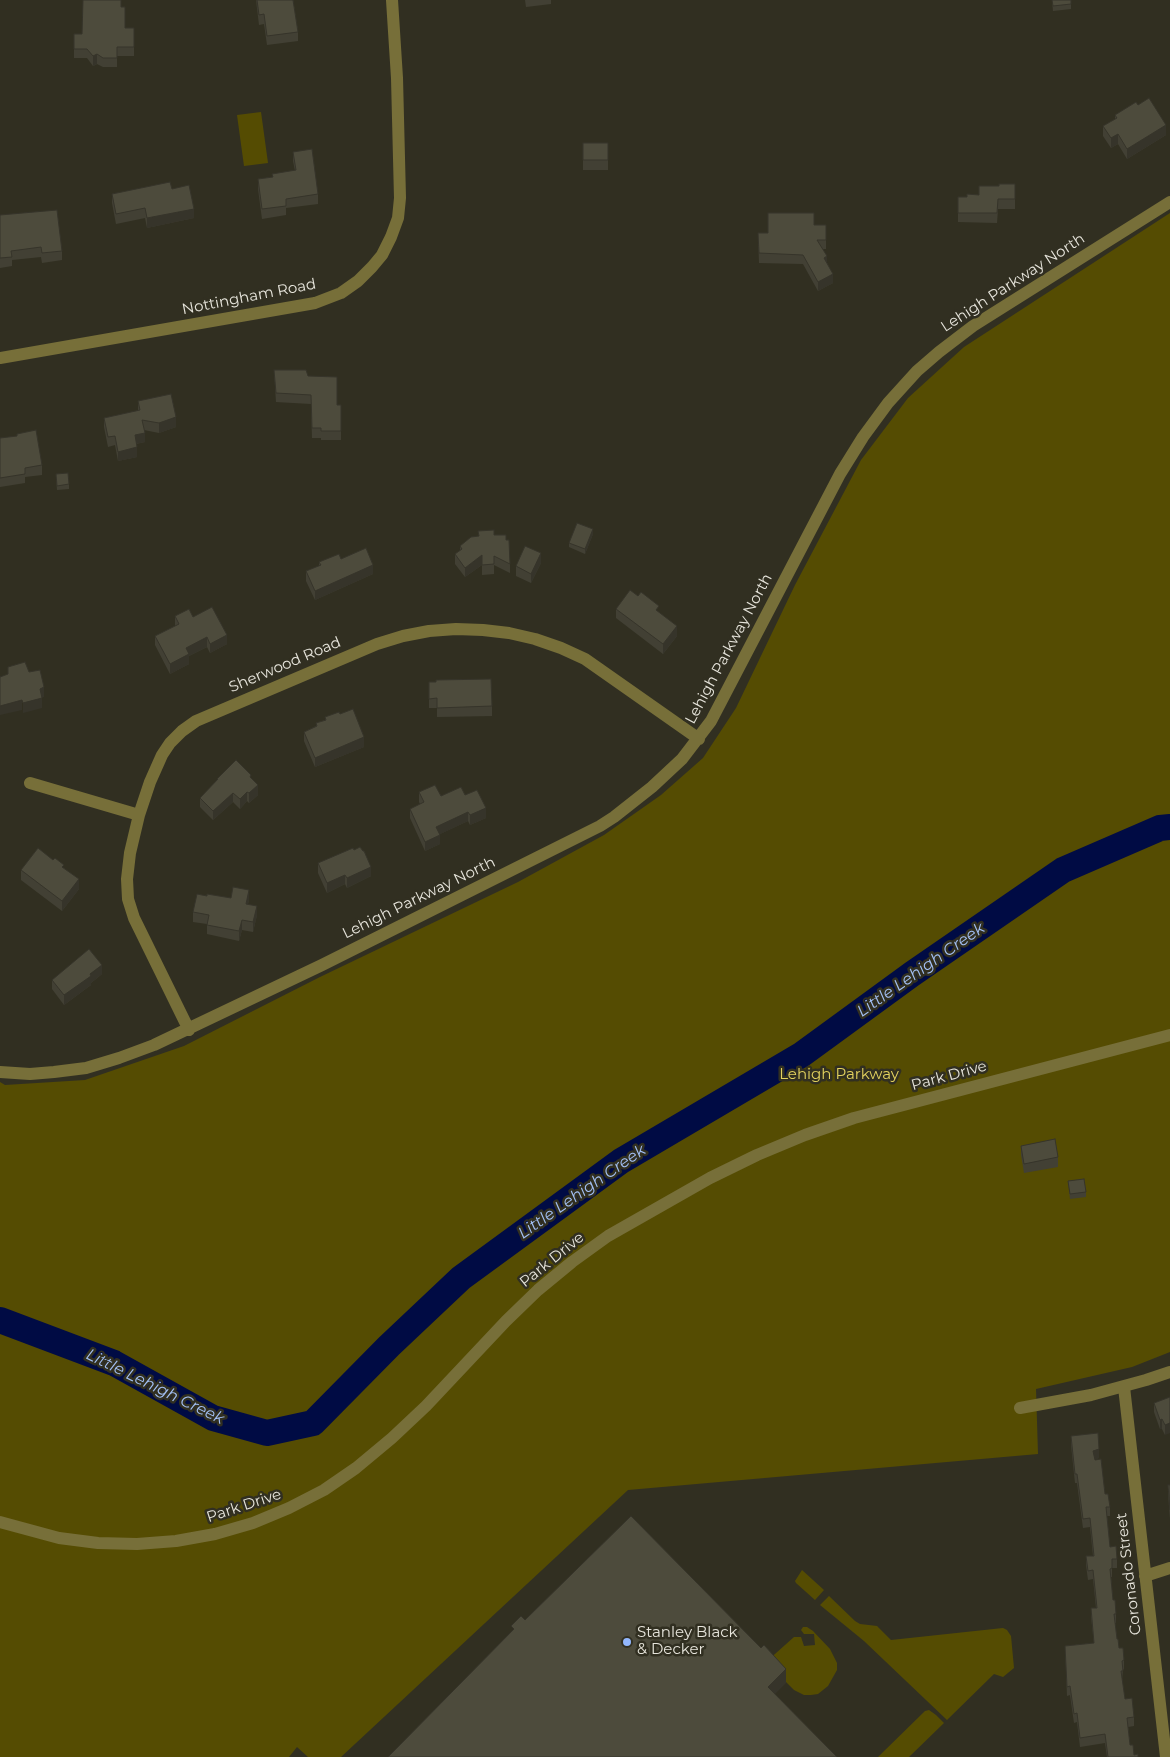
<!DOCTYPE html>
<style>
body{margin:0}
canvas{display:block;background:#312f21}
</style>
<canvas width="1170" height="1757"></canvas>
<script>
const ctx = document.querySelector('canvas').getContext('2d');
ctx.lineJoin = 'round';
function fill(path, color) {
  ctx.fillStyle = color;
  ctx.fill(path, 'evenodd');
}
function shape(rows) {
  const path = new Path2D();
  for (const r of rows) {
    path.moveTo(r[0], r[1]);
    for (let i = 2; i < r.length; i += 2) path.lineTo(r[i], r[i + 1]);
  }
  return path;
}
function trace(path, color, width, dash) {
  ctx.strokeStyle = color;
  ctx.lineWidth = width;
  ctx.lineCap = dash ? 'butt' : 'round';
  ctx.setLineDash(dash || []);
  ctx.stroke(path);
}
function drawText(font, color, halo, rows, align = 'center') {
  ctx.font = font + ' Montserrat,sans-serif';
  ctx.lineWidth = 5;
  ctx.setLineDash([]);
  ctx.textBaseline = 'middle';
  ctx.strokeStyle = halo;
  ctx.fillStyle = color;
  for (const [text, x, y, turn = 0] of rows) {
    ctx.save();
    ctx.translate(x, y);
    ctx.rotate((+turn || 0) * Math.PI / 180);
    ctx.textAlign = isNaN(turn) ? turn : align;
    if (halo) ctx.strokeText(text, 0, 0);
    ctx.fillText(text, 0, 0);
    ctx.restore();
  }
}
const green = shape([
 [261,112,268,163,244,166,237,115],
 [1170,213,1170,1352,1132,1367,1036,1389,1038,1454,628,1490,341,1757,308,1757,297,1747,289,1757,0,1757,0,1082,5,1085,85,1080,184,1046,320,977,518,882,604,835,661,795,703,758,736,708,795,585,861,460,908,398,964,347],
 [802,1570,824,1590,815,1600,796,1583,795,1581],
 [829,1596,855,1621,860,1624,877,1626,891,1640,1003,1628,1007,1630,1011,1636,1014,1668,1003,1677,994,1674,947,1720,864,1641,820,1605],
 [803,1627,807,1627,813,1631,830,1649,837,1663,837,1670,828,1686,818,1694,811,1695,804,1695,794,1690,766,1662,794,1637,801,1637,804,1646,815,1645,814,1634,804,1634,801,1630],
 [929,1710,936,1715,944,1723,909,1757,878,1757,925,1711]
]);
const river = shape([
 [0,1320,114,1363,213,1418,267,1433,313,1423,389,1346,461,1278,621,1161,801,1055,912,974,1063,870,1160,828,1170,827]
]);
const minor = shape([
 [0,358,315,303,341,293,358,281,372,267,382,255,391,237,398,218,400,198,397,78,392,0],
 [30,783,139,815],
 [189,1030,134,918,128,899,127,879,130,853,139,815,150,782,162,755,170,743,182,731,196,721,377,644,403,636,429,631,456,629,483,630,509,633,535,639,561,648,585,659,699,739],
 [0,1072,30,1074,54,1072,86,1068,119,1058,154,1045,322,965,600,826,614,817,652,787,682,759,711,721,840,474,863,437,888,403,917,371,939,352,973,326,1170,202],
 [1124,1387,1166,1757],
 [1020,1408,1091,1395,1146,1380,1170,1372],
 [0,1522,59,1538,98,1543,137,1544,176,1541,215,1534,253,1523,289,1508,324,1490,356,1468,392,1438,426,1406,506,1321,538,1290,572,1262,608,1236,710,1178,757,1155,805,1135,854,1118,1170,1035],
 [1145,1576,1170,1568]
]);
const wall = shape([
 [256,0,293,0,298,32,298,41,267,45,264,24,259,25],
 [525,0,551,0,551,4,526,7],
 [1052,0,1071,0,1071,9,1053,11],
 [121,7,125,28,134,28,134,56,117,56,117,67,103,67,97,64,93,66,87,58,74,58,74,34,82,34],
 [1138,105,1166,135,1127,159,1118,144,1111,148,1103,136,1103,126,1115,119,1115,115],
 [583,143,608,143,608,170,583,170],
 [293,152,318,194,318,204,286,208,286,215,262,219,258,189,258,179,272,177,295,171,293,161],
 [1015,184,1015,209,998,209,997,223,958,222,958,197,967,197,979,195,999,186],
 [172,189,194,218,147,228,145,218,116,224,112,203,112,194],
 [0,215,62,251,62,260,42,263,41,257,12,260,12,266,0,268],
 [814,225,826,225,826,249,823,249,833,283,818,291,803,264,759,263,758,233,768,233],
 [274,370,308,376,337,405,341,405,341,440,321,440,321,438,312,438,311,404,276,402],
 [138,401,176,427,159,433,144,430,145,442,136,444,137,457,118,461,115,445,108,447,104,427,104,418,138,411],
 [0,438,42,465,42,475,25,477,25,483,0,487],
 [56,474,69,484,69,489,57,490],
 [593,534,585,554,569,547,569,543],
 [494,535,506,540,510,564,510,573,494,565,494,574,482,575,482,565,465,577,455,564,455,554,460,551,460,546],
 [341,559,373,574,315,600,306,581,306,571,319,566,319,562],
 [541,563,531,583,516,576,516,566],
 [616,609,659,613,677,636,663,654,616,618],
 [175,616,193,617,227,644,210,653,207,647,189,656,189,664,170,674,155,645,155,636,175,626],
 [429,682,492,706,492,716,437,717,437,708,429,708],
 [340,714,364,747,315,767,304,741,304,732,316,726,316,723,325,720,325,717],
 [217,779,251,779,258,795,249,803,247,801,240,809,233,802,213,820,200,807,200,798,217,781],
 [419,792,441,796,465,795,486,818,470,825,468,821,440,834,440,844,425,851,410,818,410,809,420,804,419,802],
 [318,863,371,876,347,888,345,884,327,893,318,873],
 [64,868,79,889,62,911,21,880,21,870],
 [207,896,249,900,248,904,257,915,253,932,242,930,239,941,207,934,207,924,193,922,193,912],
 [102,974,91,983,91,985,64,1005,52,989,52,980],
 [1021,1146,1058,1157,1058,1167,1024,1173,1021,1155],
 [1068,1181,1086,1192,1086,1197,1070,1199],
 [1170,1397,1165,1435,1162,1429,1160,1429,1154,1412,1154,1403],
 [1071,1436,1099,1458,1095,1459,1105,1494,1110,1507,1110,1516,1107,1516,1110,1547,1117,1559,1117,1568,1112,1568,1112,1577,1111,1577,1113,1600,1116,1614,1116,1623,1115,1623,1117,1639,1119,1648,1124,1660,1124,1669,1123,1670,1122,1680,1125,1699,1134,1717,1134,1726,1128,1727,1130,1745,1134,1755,1138,1757,1107,1757,1105,1743,1080,1747,1077,1722,1074,1723,1070,1695,1067,1696,1065,1646,1094,1643,1091,1617,1091,1608,1096,1608,1093,1579,1088,1580,1086,1565,1086,1556,1093,1556,1090,1527,1083,1528,1077,1483,1075,1483,1071,1445],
 [1168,1485,1170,1485,1170,1519,1168,1494]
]);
const shadedWall = shape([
 [97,54,97,64,93,66,93,56],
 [1166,125,1166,135,1127,159,1127,149],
 [1118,134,1118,144,1111,148,1111,138],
 [194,209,194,218,147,228,147,218],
 [827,256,827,266,824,258],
 [833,274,833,283,818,291,818,282],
 [176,417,176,427,159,433,159,423],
 [145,433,145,442,135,444,135,435],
 [137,447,137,457,118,461,118,452],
 [593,529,593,534,585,554,585,549],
 [541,553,541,563,531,583,531,574],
 [482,555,482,565,465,577,465,568],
 [373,565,373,574,315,600,315,591],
 [677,626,677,636,663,654,663,644],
 [227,635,227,644,210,653,210,644],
 [207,637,207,647,189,656,189,664,170,674,170,664,186,648],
 [44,687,44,697,40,698,40,689],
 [42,698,42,708,23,713,23,703],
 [22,700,22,710,0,715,0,706],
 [364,737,364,747,315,767,315,758],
 [258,785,258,795,249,803,249,793],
 [247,792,247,801,240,809,240,799],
 [233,793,233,802,213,820,213,811],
 [486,808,486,818,470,825,470,815],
 [468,812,468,821,436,836,436,827],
 [440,835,440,844,425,851,425,842],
 [371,867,371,876,347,888,347,878],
 [345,875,345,884,327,893,327,883],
 [79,879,79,889,62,911,62,901],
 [249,890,249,900,246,913,246,904],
 [257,906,257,915,253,932,253,922],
 [242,920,242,930,239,941,239,931],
 [102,965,102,974,91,983,91,985,64,1005,64,995],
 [1162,1419,1162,1429,1160,1429,1160,1420],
 [1170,1423,1170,1433,1165,1435,1165,1425],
 [1099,1449,1099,1458,1093,1460,1093,1451],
 [786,1669,786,1683,768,1701,768,1687]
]);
const building = shape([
 [83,0,121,0,121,7,125,7,125,28,134,28,134,47,117,47,117,58,103,58,97,54,93,56,87,49,74,49,74,34,82,34,83,0],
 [257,0,293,0,298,32,267,36,264,14,259,15,257,0],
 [1052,0,1071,0,1071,4,1053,6,1052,0],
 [1149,98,1166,125,1127,149,1118,134,1111,138,1103,126,1117,118,1115,115,1136,102,1138,105,1149,98],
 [583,143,608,143,608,160,583,160,583,143],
 [312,149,318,194,286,199,286,206,262,209,258,179,273,177,272,174,296,170,293,152,312,149],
 [170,182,172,189,189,185,194,209,147,218,145,208,116,214,112,194,170,182],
 [999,184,1015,184,1015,199,998,199,997,213,958,213,958,197,967,197,967,194,979,195,979,186,999,186,999,184],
 [57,210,62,251,42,253,41,247,11,251,12,257,0,258,0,215,57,210],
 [768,213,814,213,814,225,826,225,826,240,817,240,827,256,824,258,833,274,818,282,803,255,759,253,758,233,768,233,768,213],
 [274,370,306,370,308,376,337,377,337,405,341,405,341,431,321,431,321,428,312,428,311,395,276,393,274,370],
 [171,394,176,417,159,423,142,420,145,433,135,435,137,447,118,452,115,436,108,437,104,418,140,410,138,401,171,394],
 [36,430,42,465,25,468,25,474,0,478,0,438,17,436,17,434,36,430],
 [68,473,69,484,57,486,56,474,68,473],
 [577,523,593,529,585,549,569,543,577,523],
 [494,530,494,535,506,535,506,540,509,540,510,564,494,556,494,564,482,565,482,555,465,568,455,554,462,549,460,546,471,537,479,536,478,531,494,530],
 [525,546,541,553,531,574,516,566,525,546],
 [366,548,373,565,315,591,306,571,321,565,319,562,339,554,341,559,366,548],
 [630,590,638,596,641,592,659,606,656,610,677,626,663,644,616,609,630,590],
 [212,607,227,635,210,644,207,637,186,648,189,654,170,664,155,636,179,624,175,616,189,609,193,617,212,607],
 [25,662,29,672,40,670,44,687,40,689,42,698,23,703,22,700,0,706,0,677,8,674,8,667,25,662],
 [491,679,492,706,437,708,437,698,429,699,429,682,436,682,436,680,491,679],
 [353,709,364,737,315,758,304,732,317,726,316,723,326,720,325,717,339,712,340,714,353,709],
 [236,760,251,775,250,777,258,785,249,793,247,792,240,799,233,793,213,811,200,798,218,779,217,779,236,760],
 [435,785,441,796,461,787,465,795,477,790,486,808,470,815,468,812,436,827,440,835,425,842,410,809,424,802,419,792,435,785],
 [360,847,363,851,364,851,371,867,347,878,345,875,327,883,318,863,353,848,354,850,360,847],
 [38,848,53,860,55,858,64,865,62,867,79,879,62,901,21,870,38,848],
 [233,887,249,890,246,904,257,906,253,922,242,920,239,931,207,925,209,915,193,912,197,894,207,896,207,894,231,898,233,887],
 [89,949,102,965,90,974,91,976,64,995,52,980,89,949],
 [1055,1139,1058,1157,1024,1164,1021,1146,1055,1139],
 [1084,1179,1086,1192,1070,1194,1068,1181,1084,1179],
 [1170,1397,1170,1423,1165,1425,1162,1419,1160,1420,1154,1403,1170,1397],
 [1098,1433,1099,1449,1093,1451,1095,1460,1101,1459,1105,1494,1108,1494,1110,1507,1106,1507,1110,1547,1116,1546,1117,1559,1112,1559,1112,1568,1110,1569,1113,1600,1115,1600,1116,1614,1114,1614,1117,1639,1118,1639,1119,1648,1123,1648,1124,1660,1122,1661,1123,1671,1121,1671,1125,1699,1132,1698,1134,1717,1127,1718,1130,1745,1133,1745,1134,1755,1138,1754,1138,1757,1108,1757,1105,1734,1080,1738,1077,1713,1074,1714,1070,1686,1067,1687,1065,1646,1094,1643,1091,1608,1097,1608,1093,1570,1088,1571,1086,1556,1094,1556,1090,1518,1083,1519,1077,1474,1075,1474,1071,1436,1098,1433],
 [1168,1485,1170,1485,1170,1510,1168,1485],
 [631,1516,761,1648,764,1645,786,1669,768,1687,837,1757,388,1757,514,1629,511,1626,521,1616,525,1620,631,1516]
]);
const markers = [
 [627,1642,5,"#92b7fd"]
];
const streetNames = [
 ["Lehigh Parkway North",1013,283,-33],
 ["Nottingham Road",249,297,-11],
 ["Lehigh Parkway North",729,649,-62],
 ["Sherwood Road",285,665,-23],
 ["Lehigh Parkway North",419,898,-26],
 ["Park Drive",949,1076,-15],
 ["Park Drive",552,1260,-39],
 ["Park Drive",244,1506,-18],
 ["Coronado Street",1129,1574,-97]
];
const parkNames = [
 ["Lehigh Parkway",839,1075]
];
const poiNames = [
 ["Stanley Black",637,1633],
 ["& Decker",637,1650]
];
const waterNames = [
 ["Little Lehigh Creek",921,970,-35],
 ["Little Lehigh Creek",582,1192,-35],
 ["Little Lehigh Creek",155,1387,26]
];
fill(green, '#554c02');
trace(river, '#000b44', 26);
trace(minor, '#776f39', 12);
fill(wall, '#424034');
fill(shadedWall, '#36342a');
fill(building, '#4d4b3c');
trace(building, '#36342a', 1);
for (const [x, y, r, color] of markers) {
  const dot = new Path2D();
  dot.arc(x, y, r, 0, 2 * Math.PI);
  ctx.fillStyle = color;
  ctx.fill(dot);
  trace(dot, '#312f21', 2);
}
drawText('15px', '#e7e5dc', '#312f21', streetNames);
drawText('15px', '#e3d25e', '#312f21', parkNames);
drawText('15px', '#e7e5dc', '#312f21', poiNames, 'left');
drawText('italic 16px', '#a3c0f5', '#312f21', waterNames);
</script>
